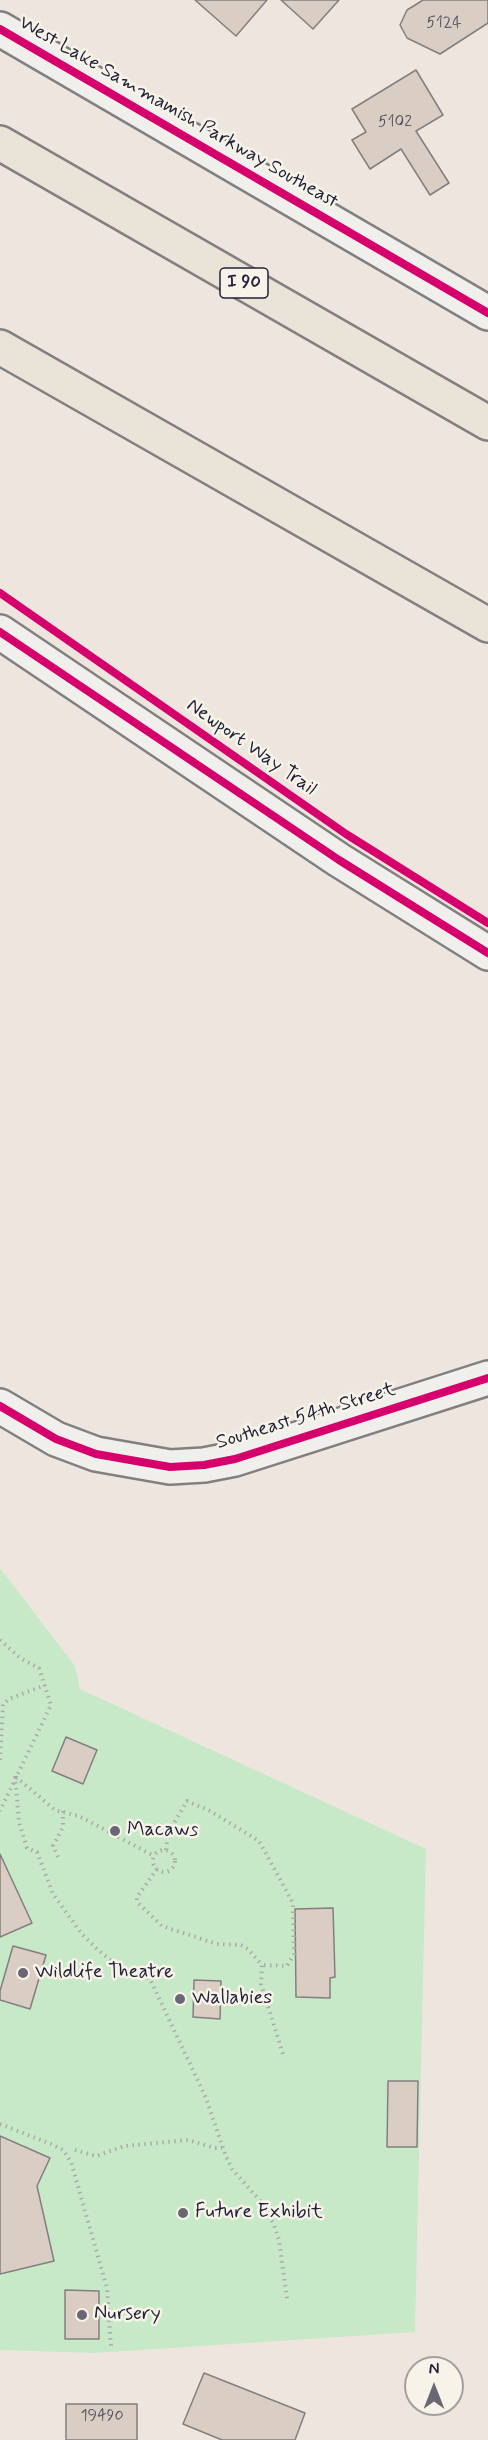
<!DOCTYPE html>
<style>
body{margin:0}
#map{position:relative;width:488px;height:2440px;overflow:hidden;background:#eee6de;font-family:Mynerve,sans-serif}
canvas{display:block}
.north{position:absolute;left:404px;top:2356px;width:60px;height:60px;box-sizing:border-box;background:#f7f3e8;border:2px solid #a29fa3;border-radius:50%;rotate:0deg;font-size:16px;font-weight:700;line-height:24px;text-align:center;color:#22223b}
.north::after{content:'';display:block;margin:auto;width:21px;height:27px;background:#696774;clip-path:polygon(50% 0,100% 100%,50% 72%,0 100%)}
</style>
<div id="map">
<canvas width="488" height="2440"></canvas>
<div class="north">N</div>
</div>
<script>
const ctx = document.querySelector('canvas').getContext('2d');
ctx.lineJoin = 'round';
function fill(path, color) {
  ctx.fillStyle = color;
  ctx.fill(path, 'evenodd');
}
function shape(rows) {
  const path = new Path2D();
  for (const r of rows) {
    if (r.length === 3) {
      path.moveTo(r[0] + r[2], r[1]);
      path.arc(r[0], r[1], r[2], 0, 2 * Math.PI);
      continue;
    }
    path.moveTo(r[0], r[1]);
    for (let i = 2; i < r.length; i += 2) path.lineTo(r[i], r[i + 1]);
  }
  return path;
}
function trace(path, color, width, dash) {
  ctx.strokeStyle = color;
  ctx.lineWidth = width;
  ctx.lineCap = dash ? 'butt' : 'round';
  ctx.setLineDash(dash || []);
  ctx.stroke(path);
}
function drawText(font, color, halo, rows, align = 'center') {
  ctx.font = font + ' Mynerve,sans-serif';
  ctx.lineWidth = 5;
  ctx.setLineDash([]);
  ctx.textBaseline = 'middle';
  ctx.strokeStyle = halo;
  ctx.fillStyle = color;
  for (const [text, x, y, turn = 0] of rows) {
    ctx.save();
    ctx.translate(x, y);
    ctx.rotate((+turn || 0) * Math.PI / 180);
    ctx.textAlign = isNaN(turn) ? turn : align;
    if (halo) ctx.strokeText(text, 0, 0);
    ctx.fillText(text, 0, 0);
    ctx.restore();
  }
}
const green = shape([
 [0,1568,75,1666,80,1689,426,1849,415,2332,95,2353,0,2350]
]);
const building = shape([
 [195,0,267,0,236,36,195,0],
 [281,0,339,0,313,29,281,0],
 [423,0,488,0,488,23,440,54,407,38,400,25,407,10,423,0],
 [416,70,443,115,416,131,449,183,430,195,401,149,370,169,352,140,366,132,352,109,416,70],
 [66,1737,97,1750,83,1784,52,1771,66,1737],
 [0,1854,32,1923,0,1937,0,1854],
 [333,1908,335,1977,330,1978,330,1998,296,1997,295,1909,333,1908],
 [13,1946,46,1955,30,2009,0,2000,0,1991,13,1946],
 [194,1980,221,1981,220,2019,193,2017,194,1980],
 [388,2081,418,2081,417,2147,387,2147,388,2081],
 [0,2136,50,2158,37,2186,54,2261,0,2274,0,2136],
 [65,2290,99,2291,99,2339,65,2339,65,2290],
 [204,2373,305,2413,295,2440,222,2440,183,2424,204,2373],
 [66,2404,137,2404,137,2440,66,2440,66,2404]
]);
const path = shape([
 [0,1640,20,1658,39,1668,51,1705,0,1811],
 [0,1760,3,1704,9,1699,45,1685],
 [15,1776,19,1822,27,1848,37,1852,53,1894,81,1933,98,1950,118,1966,150,1979,206,2098,225,2154,232,2169,261,2202,274,2225,279,2240,287,2299],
 [16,1777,55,1810,79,1816,154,1856],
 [166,1850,168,1833,187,1801,210,1811,259,1841,293,1903,294,1954,287,1966,262,1965],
 [164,1861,11],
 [58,1857,53,1846,63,1827,63,1811],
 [157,1869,137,1897,137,1902,162,1926,217,1944,241,1945,248,1949,262,1965,261,1984,284,2057],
 [0,2124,51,2144,63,2150,71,2162,107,2288,111,2347],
 [75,2150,96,2156,125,2146,188,2140,215,2148,222,2148]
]);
const tertiary = shape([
 [0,29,488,313],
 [0,632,339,860,488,953],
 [0,1406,56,1439,96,1454,170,1467,204,1465,235,1459,488,1378]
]);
const motorway = shape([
 [0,143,488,423],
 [0,347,488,625]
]);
const cycleway = shape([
 [0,29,488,313],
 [0,593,346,834,488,923],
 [0,632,339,860,488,953],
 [0,1406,56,1439,96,1454,170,1467,204,1465,235,1459,488,1378]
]);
const markers = [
 [115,1831,6,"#696774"],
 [23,1973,6,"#696774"],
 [180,1999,6,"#696774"],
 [183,2213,6,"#696774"],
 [82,2315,6,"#696774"]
];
const numberNames = [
 ["5124",444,24],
 ["5102",395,123],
 ["19490",102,2417]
];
const shields = [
 [244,283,48]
];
const shieldNames = [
 ["I 90",244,283]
];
const streetNames = [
 ["West Lake Sammamish Parkway Southeast",178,113,30],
 ["Newport Way Trail",251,748,35],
 ["Southeast 54th Street",306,1417,-17]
];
const poiNames = [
 ["Macaws",127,1831],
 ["Wildlife Theatre",35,1973],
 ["Wallabies",192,1999],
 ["Future Exhibit",195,2213],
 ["Nursery",94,2315]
];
fill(green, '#c8e9c8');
fill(building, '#d9cdc4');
trace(building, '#827f80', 1.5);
trace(tertiary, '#827f80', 38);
trace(motorway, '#827f80', 38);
trace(path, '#adaaab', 4, [1.5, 4.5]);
trace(tertiary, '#f1efeb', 33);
trace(motorway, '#eae4d8', 33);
trace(cycleway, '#d6006c', 8);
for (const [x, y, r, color] of markers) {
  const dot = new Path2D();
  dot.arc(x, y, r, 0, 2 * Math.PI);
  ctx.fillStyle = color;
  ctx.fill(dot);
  trace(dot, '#f7f3e8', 2);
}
drawText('16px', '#514e5e', null, numberNames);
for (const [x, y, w] of shields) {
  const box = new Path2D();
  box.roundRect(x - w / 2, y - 15, w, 30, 4.5);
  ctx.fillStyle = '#f7f3e8';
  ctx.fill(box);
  trace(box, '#22223b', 1.5);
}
drawText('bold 18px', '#22223b', null, shieldNames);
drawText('20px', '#22223b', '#f7f3e8', streetNames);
drawText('20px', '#22223b', '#f7f3e8', poiNames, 'left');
</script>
